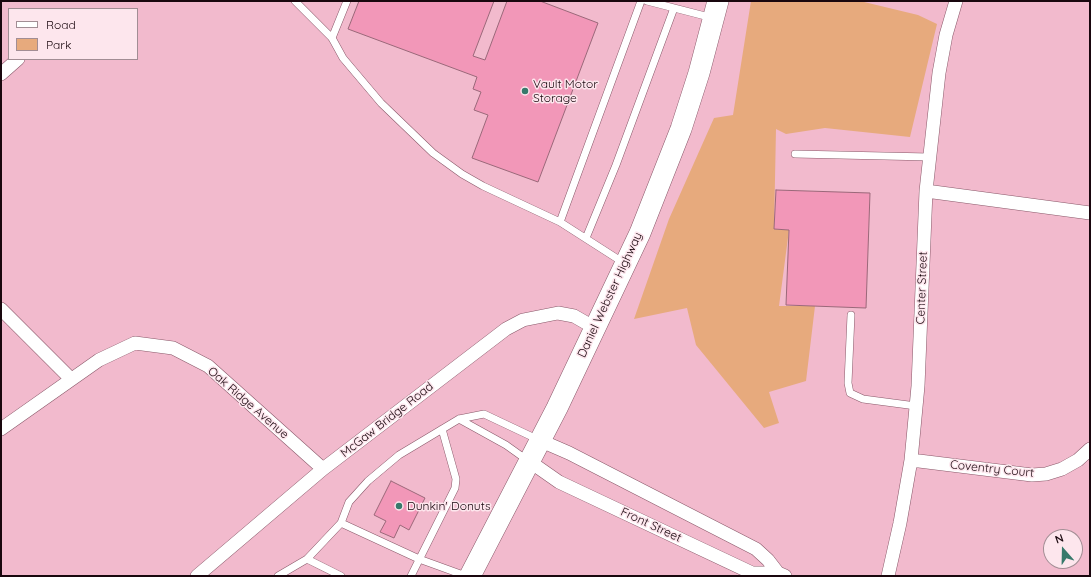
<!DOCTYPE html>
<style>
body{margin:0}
#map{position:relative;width:1091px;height:577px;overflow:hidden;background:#f2bacd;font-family:Quicksand,sans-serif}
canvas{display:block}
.frame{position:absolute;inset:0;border:2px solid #19070e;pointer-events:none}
.legend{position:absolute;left:8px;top:8px;width:130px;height:52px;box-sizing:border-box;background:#fde6ed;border:1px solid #a28d94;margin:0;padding:5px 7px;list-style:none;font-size:12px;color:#19070e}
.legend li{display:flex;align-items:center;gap:8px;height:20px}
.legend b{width:20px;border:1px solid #a28d94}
.north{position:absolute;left:1043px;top:529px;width:40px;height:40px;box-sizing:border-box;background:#fde6ed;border:1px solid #a28d94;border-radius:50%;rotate:340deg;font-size:11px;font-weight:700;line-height:16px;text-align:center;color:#19070e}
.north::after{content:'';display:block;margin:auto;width:14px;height:18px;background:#37796b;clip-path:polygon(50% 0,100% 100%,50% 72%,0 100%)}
</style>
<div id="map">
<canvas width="1091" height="577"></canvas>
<div class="frame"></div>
<ul class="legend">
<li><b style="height:5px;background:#fff"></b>Road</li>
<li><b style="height:11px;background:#e7aa7d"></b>Park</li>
</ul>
<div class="north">N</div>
</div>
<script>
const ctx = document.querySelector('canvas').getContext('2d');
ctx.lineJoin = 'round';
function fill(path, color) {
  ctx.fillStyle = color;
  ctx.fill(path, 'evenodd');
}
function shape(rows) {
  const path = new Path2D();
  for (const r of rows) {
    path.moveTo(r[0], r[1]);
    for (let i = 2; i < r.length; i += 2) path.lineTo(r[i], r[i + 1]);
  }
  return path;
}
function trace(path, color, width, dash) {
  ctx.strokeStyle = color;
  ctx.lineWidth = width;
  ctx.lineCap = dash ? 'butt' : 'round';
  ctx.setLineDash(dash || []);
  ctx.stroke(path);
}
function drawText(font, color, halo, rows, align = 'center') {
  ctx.font = font + ' Quicksand,sans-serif';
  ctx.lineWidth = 3;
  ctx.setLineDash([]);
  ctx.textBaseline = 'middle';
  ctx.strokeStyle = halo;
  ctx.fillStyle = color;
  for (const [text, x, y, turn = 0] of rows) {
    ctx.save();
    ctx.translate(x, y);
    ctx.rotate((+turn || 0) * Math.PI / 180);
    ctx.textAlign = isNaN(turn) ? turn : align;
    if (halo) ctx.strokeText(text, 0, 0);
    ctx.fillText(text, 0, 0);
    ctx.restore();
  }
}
const green = shape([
 [751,1,860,1,918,15,937,24,910,137,825,128,786,134,776,129,774,229,789,230,779,306,815,306,806,381,769,392,779,423,764,428,696,345,687,308,634,319,669,219,714,118,733,115]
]);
const building = shape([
 [359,1,494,1,473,56,485,60,507,1,540,1,598,23,538,182,472,158,488,115,474,110,481,92,473,89,477,77,348,29,359,1],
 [776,190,870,193,866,308,786,305,789,230,774,229,776,190],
 [391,481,425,498,409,530,400,525,394,538,380,532,386,521,374,515,391,481]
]);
const service = shape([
 [295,1,332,38,343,58,381,103,433,153,462,174,483,186,560,222],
 [647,1,713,18],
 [332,38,347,1],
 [795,154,929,157],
 [586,238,616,165,674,8],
 [624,263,560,222,641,1],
 [851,315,848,383,850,393,863,399,916,406],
 [459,419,506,445,527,460],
 [341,523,349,502,368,481,399,455,459,419,484,414,539,440],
 [307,559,341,576],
 [278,576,307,559,341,523,419,559,466,576],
 [411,576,455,488,456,479,442,429]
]);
const minor = shape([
 [1,74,18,59],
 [926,191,1090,213],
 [1,309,71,379],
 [1,429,99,360,135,343,173,348,208,366,323,469],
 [539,440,569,453,756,549,768,560,778,573],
 [911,460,1032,475,1046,474,1062,469,1078,460,1090,449],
 [529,461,559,482,752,573,778,573,785,576],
 [197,576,323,469,506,329,523,320,558,313,574,316,595,328],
 [888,576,900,523,911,460,918,386,926,191,939,73,946,35,956,1]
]);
const primary = shape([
 [470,576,557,408,640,233,681,129,699,73,718,1]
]);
const markers = [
 [525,91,4,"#37796b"],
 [399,506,4,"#37796b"]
];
const poiNames = [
 ["Vault Motor",533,84],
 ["Storage",533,98],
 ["Dunkin' Donuts",407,506]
];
const streetNames = [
 ["Center Street",922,288,-88],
 ["Daniel Webster Highway",610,295,-65],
 ["Oak Ridge Avenue",248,403,41],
 ["McGaw Bridge Road",387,420,-38],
 ["Coventry Court",992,469,6],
 ["Front Street",651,525,25]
];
fill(green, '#e7aa7d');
fill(building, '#f297b8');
trace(building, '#9a6879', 1);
trace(service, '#895869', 8);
trace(minor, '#895869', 14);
trace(primary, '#895869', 22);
trace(service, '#fff', 7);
trace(minor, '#fff', 13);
trace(primary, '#fff', 21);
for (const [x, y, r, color] of markers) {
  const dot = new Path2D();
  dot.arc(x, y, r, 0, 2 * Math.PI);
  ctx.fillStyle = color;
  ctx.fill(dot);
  trace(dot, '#fde6ed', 1.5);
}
drawText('12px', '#19070e', '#fde6ed', poiNames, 'left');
drawText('12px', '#19070e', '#fde6ed', streetNames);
</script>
